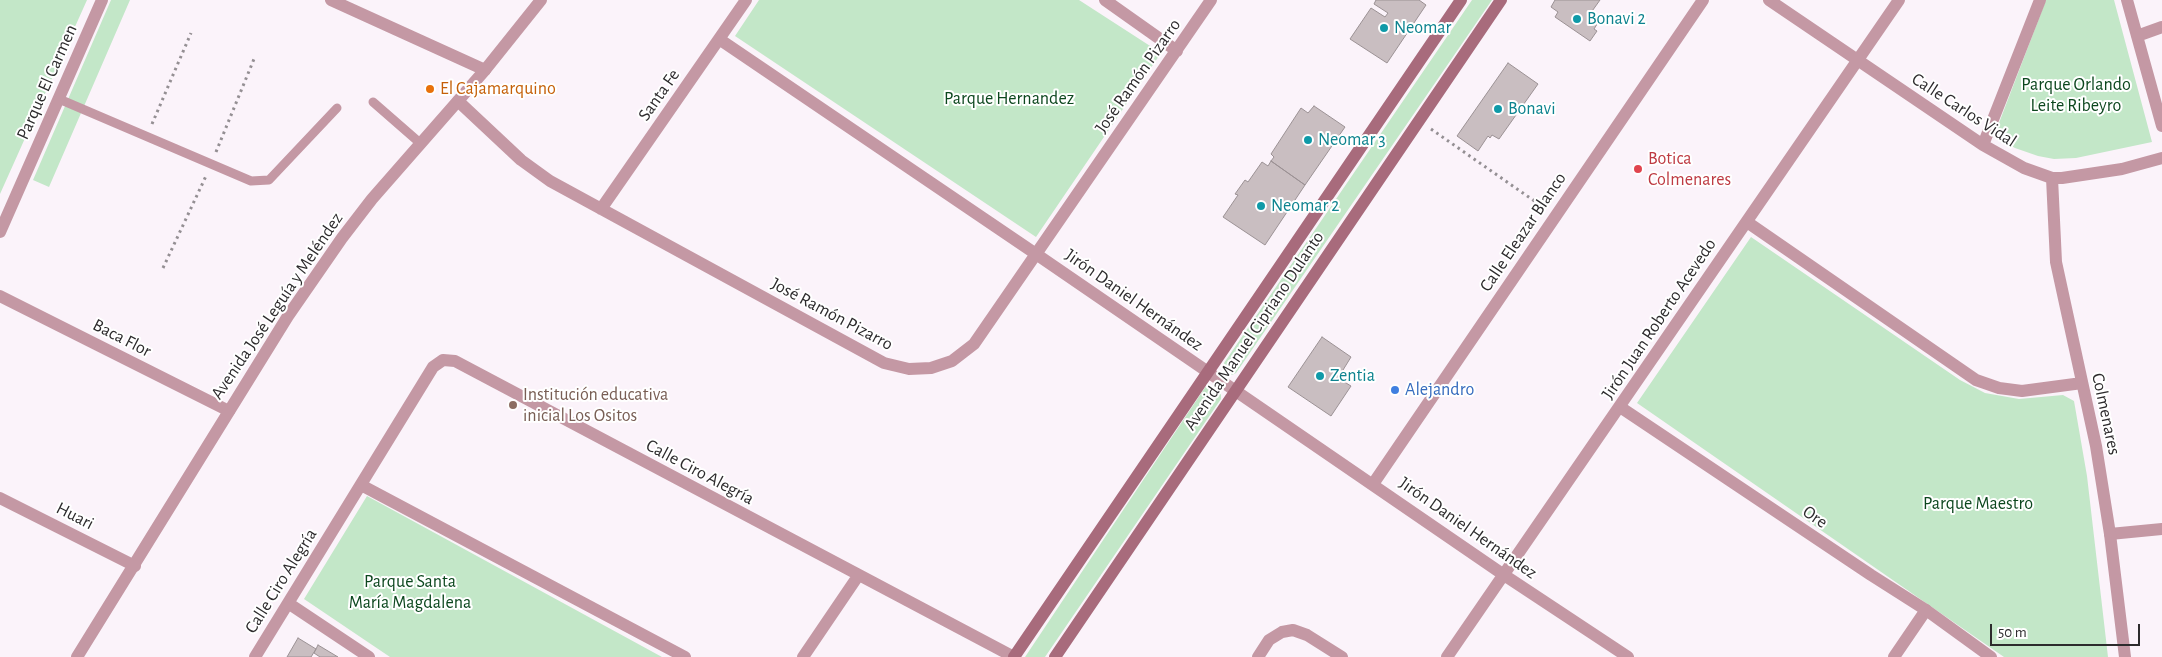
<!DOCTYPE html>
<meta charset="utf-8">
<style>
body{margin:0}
#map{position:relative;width:2162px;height:657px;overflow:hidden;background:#fbf3fa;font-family:"Alegreya Sans",sans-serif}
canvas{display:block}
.scale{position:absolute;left:1990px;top:624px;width:150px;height:22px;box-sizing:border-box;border:2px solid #2d2b2d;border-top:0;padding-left:6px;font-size:15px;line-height:18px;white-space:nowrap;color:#2d2b2d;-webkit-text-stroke:4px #fff;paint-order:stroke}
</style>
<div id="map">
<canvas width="2162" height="657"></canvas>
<div class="scale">50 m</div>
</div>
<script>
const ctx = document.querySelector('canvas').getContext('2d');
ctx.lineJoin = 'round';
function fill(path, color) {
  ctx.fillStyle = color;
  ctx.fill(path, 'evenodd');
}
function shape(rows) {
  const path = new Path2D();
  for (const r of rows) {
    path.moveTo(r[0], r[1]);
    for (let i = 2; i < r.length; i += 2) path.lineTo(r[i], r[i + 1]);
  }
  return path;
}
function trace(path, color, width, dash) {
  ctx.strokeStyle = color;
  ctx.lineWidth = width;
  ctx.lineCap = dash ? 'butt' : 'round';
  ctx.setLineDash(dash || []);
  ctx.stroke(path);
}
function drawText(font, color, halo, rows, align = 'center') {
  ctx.font = font + ' "Alegreya Sans",sans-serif';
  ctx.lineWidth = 4;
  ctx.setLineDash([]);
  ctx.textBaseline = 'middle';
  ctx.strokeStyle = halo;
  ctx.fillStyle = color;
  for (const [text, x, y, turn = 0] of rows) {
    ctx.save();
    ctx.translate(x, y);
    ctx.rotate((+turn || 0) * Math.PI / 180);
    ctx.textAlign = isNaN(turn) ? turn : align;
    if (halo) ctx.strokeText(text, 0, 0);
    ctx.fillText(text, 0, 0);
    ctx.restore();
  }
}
const green = shape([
 [0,0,87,0,0,194],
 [111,0,130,0,49,187,33,180],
 [759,0,1079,0,1161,53,1036,237,735,36],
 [1472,0,1492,0,1236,373,1232,375,1224,371,1224,363],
 [2046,0,2114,0,2152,142,2076,158,2054,159,2038,156,2015,148,1994,136],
 [1751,237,1960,380,1985,393,2019,399,2063,395,2074,401,2087,476,2108,657,2004,657,1637,403],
 [1206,386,1213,386,1221,391,1221,399,1045,657,1025,657],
 [367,496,662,657,390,657,304,599]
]);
const building = shape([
 [1376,0,1419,0,1426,5,1387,63,1350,39,1371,8,1385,17,1388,13,1374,4,1376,0],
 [1555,0,1600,0,1590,14,1599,21,1594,29,1597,31,1590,41,1555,17,1558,12,1551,7,1555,0],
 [1508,63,1538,84,1499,139,1492,135,1490,138,1488,136,1478,151,1457,136,1508,63],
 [1314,106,1345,127,1305,185,1271,161,1274,157,1271,154,1301,108,1308,113,1314,106],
 [1271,161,1305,185,1265,245,1223,217,1238,195,1235,194,1245,180,1248,182,1262,162,1268,166,1271,161],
 [1322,337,1351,357,1343,370,1346,372,1341,380,1351,386,1331,416,1288,387,1322,337],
 [298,638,316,649,311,657,287,657,298,638],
 [318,645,338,657,320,657,314,653,318,645]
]);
const path = shape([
 [152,124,191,33],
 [1431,129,1543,207],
 [216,152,254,59],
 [163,268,206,176]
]);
const service = shape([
 [59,99,251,181,269,180,337,108],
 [373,102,420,143]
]);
const pedestrian = shape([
 [2110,534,2162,529],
 [1894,657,1926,610]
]);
const minor = shape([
 [331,0,485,70],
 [1105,0,1177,51],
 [1769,0,1983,145,2024,168,2052,178,2062,178,2122,169,2162,158],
 [2127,0,2162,126],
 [2137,36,2162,27],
 [719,39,1036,254,1504,575,1628,657],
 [458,101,521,160,550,181,884,363,909,369,931,368,952,361,974,344,1211,0],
 [1983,145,2040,0],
 [2052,178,2056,262,2096,446,2110,534,2125,657],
 [601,209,746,0],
 [1747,222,1976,380,1999,388,2022,391,2082,383],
 [0,232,102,0],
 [0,296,229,411],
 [1620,407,1871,575,1926,610,1991,657],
 [1373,484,1703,0],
 [361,485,685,657],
 [0,498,135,566],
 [288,603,369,657],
 [255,657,433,367,443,360,455,361,1014,657],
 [803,657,858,576],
 [1258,657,1269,640,1282,632,1293,630,1307,635,1342,657],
 [1447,657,1899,0]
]);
const tertiary = shape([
 [77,657,288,316,342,238,372,199,485,70,541,0]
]);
const secondary = shape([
 [1014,657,1461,0],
 [1055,657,1501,0]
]);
const markers = [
 [1577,19,5,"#0f9aa8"],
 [1384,28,5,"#0f9aa8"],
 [430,89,5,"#e8710a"],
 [1498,109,5,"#0f9aa8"],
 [1308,140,5,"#0f9aa8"],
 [1638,169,5,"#e0444e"],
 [1261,206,5,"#0f9aa8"],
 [1320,376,5,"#0f9aa8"],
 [1395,390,5,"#3f7fe0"],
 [513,405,5,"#8d6e63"]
];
const cultureNames = [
 ["Bonavi 2",1587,19],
 ["Neomar",1394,28],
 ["Bonavi",1508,109],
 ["Neomar 3",1318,140],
 ["Neomar 2",1271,206],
 ["Zentia",1330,376]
];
const streetNames = [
 ["José Ramón Pizarro",1138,76,-55],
 ["Parque El Carmen",47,82,-66],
 ["Santa Fe",659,95,-55],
 ["Calle Carlos Vidal",1964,110,33],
 ["Calle Eleazar Blanco",1523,232,-56],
 ["Jirón Daniel Hernández",1134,300,35],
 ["Avenida José Leguía y Meléndez",277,306,-56],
 ["José Ramón Pizarro",832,314,28],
 ["Jirón Juan Roberto Acevedo",1659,319,-56],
 ["Avenida Manuel Cipriano Dulanto",1254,331,-56],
 ["Baca Flor",122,338,27],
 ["Colmenares",2106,414,78],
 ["Calle Ciro Alegría",700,472,28],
 ["Huari",75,516,27],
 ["Ore",1815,517,34],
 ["Jirón Daniel Hernández",1468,528,35],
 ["Calle Ciro Alegría",281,581,-58]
];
const parkNames = [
 ["Parque Orlando",2076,85],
 ["Leite Ribeyro",2076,106],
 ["Parque Hernandez",1009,99],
 ["Parque Maestro",1978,504],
 ["Parque Santa",410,582],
 ["María Magdalena",410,603]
];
const foodNames = [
 ["El Cajamarquino",440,89]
];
const healthNames = [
 ["Botica",1648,159],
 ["Colmenares",1648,180]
];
const shopNames = [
 ["Alejandro",1405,390]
];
const educationNames = [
 ["Institución educativa",523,395],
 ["inicial Los Ositos",523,416]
];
fill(green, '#c3e7c8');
fill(building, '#c9bec1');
trace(building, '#9b9194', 1);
trace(path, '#948f93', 3, [2.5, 4]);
trace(service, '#c498a4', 9);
trace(pedestrian, '#c498a4', 12);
trace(minor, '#c498a4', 12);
trace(tertiary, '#c498a4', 12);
trace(secondary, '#a86b7c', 12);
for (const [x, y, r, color] of markers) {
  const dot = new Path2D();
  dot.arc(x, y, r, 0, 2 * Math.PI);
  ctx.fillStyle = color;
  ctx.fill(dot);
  trace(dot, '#fff', 2);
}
drawText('18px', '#0d838f', '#fff', cultureNames, 'left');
drawText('18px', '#2d2b2d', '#fff', streetNames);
drawText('18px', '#0c471e', '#fff', parkNames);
drawText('18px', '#c56008', '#fff', foodNames, 'left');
drawText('18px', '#be3a42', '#fff', healthNames, 'left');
drawText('18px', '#366cbe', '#fff', shopNames, 'left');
drawText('18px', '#785e54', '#fff', educationNames, 'left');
</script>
